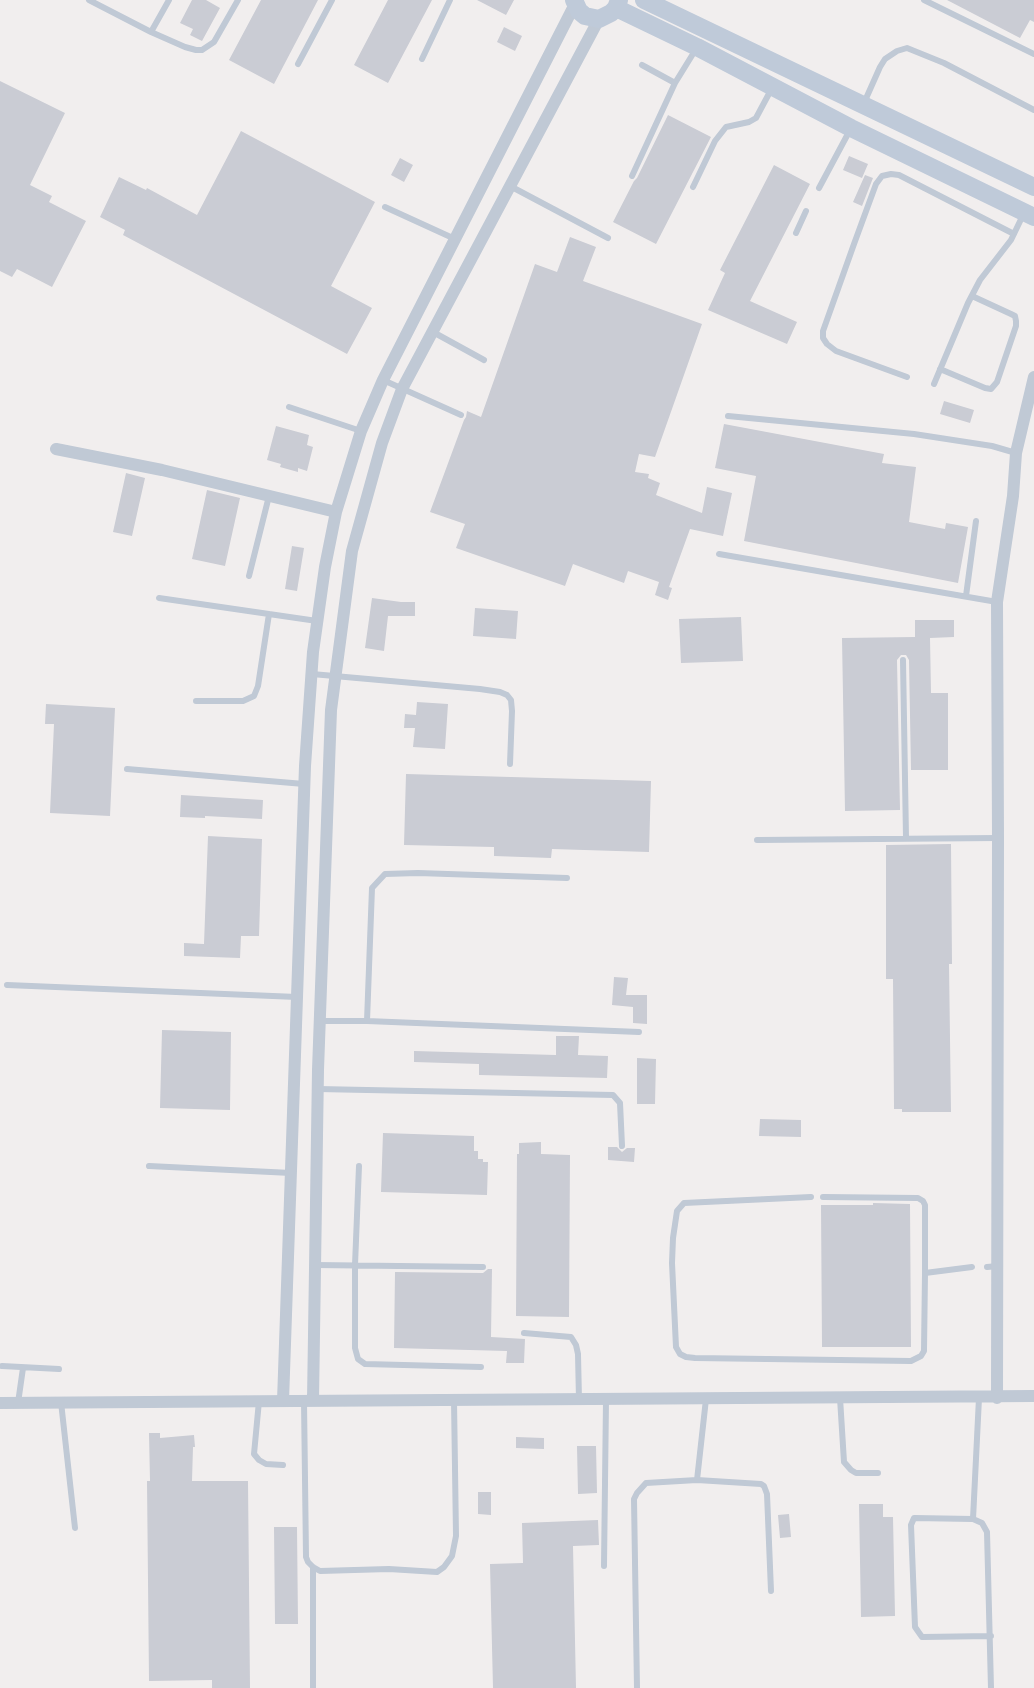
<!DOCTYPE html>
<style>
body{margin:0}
canvas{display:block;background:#f1eeee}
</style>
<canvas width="1034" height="1688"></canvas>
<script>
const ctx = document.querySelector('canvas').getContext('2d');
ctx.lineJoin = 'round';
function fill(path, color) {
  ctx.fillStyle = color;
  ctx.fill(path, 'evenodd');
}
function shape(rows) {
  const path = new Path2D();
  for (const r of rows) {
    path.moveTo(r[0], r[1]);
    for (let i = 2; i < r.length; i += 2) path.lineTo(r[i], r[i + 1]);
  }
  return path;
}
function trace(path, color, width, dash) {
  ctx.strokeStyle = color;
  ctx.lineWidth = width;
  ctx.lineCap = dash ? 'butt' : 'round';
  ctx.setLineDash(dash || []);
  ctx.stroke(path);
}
const building = shape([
 [192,0,206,0,220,8,202,41,190,35,193,29,180,23],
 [261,0,318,0,274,84,229,60],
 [388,0,432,0,388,83,354,65],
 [477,0,514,0,506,15],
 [947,0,1034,0,1034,22,1030,20,1020,38],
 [504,27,522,36,515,51,497,42],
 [0,81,65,113,30,185,52,196,49,202,86,221,52,287,17,269,12,277,0,271],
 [668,115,711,137,656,244,613,222,634,181,637,178],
 [241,131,375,202,331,286,372,308,347,354,123,235,125,230,100,217,119,177,146,190,147,188,197,215],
 [849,156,868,164,862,178,843,170],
 [400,158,413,165,404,182,391,175],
 [774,165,810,184,750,301,797,322,787,344,708,310,725,273,720,270],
 [865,175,873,178,862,206,853,202],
 [570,237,596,247,583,281,702,324,655,457,639,454,635,472,649,474,648,478,660,483,656,495,702,513,707,487,732,493,723,536,690,529,669,587,672,588,668,600,655,595,659,582,628,571,624,583,573,564,565,586,456,548,465,524,430,512,464,420,466,417,467,411,481,417,535,264,557,272],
 [944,401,974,410,970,423,940,414],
 [724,424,884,454,882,463,916,467,909,522,945,529,946,523,968,527,958,583,744,541,756,476,715,468],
 [276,426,309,435,307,445,313,447,307,471,298,468,298,472,280,467,281,464,267,460],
 [126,473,145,478,132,536,113,532],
 [207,490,240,498,225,566,192,559],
 [292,546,304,548,297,591,285,589],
 [372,598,401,602,415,602,415,616,388,616,384,651,365,648],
 [475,608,518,611,516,639,473,636],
 [741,617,743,661,681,663,679,619],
 [915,620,954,620,954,637,930,638,931,693,948,693,948,770,911,770,909,660,906,655,901,655,897,660,900,810,845,811,842,638,915,637],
 [417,702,448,704,445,749,413,747,415,728,404,728,405,714,416,715],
 [46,704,115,708,110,816,50,813,54,724,45,724],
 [406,774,651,781,649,852,552,849,551,858,494,856,494,847,404,845],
 [181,795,263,800,262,819,205,816,205,818,180,817],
 [208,836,262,839,259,936,241,936,240,958,184,956,184,943,204,944],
 [951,844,952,964,949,964,951,1112,902,1112,902,1109,894,1109,893,979,886,979,886,845],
 [614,977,628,978,626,995,647,995,647,1024,633,1023,633,1007,612,1005],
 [162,1030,231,1032,230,1110,160,1108],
 [556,1036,579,1036,578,1055,608,1056,607,1078,479,1075,479,1064,414,1062,414,1051,556,1055],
 [637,1058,656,1059,655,1104,637,1104],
 [760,1119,801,1120,801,1137,759,1136],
 [383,1133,474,1136,474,1151,478,1151,478,1159,483,1159,483,1162,488,1162,487,1195,381,1192],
 [541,1142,541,1154,570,1155,569,1317,516,1316,517,1154,519,1154,519,1143],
 [608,1147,617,1147,622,1152,627,1148,635,1148,634,1162,608,1160],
 [873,1203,910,1204,911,1347,822,1347,821,1205,873,1205],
 [488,1269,492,1269,491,1337,525,1339,524,1363,506,1363,507,1351,394,1348,395,1272,483,1273],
 [149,1433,160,1433,160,1438,194,1435,195,1447,193,1447,192,1481,248,1481,250,1688,212,1688,212,1680,149,1681,147,1481,150,1481],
 [516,1437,544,1438,544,1449,516,1448],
 [577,1446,596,1446,597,1493,578,1494],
 [478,1492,491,1492,491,1515,478,1514],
 [859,1504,883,1504,883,1517,893,1517,895,1616,861,1617],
 [789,1514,791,1537,780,1538,778,1515],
 [598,1520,599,1545,573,1546,576,1688,493,1688,490,1564,523,1563,522,1523],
 [274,1527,297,1527,298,1624,275,1624]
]);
const lane = shape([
 [89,0,151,32,185,47,196,50,202,50,214,42,238,0],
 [924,0,1034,54],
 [151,32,169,0],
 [422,59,450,0],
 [298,64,332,0],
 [642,65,675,83],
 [864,103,880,67,885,59,897,51,907,48,944,63,1034,110],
 [632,176,675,83,696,49],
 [510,186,608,238],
 [693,187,715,141,726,127,749,122,756,118,772,88],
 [819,188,850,130],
 [385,207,455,239],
 [796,233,806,211],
 [433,332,484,360],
 [940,369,985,388,991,389,997,382,1016,326,1016,321,1015,316,1011,314,972,296],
 [907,377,836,351,827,344,823,338,823,331,854,244,876,184,882,176,891,174,899,175,1014,234],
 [383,380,461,415],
 [934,384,968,303,980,280,1011,240,1024,213],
 [289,407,361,431],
 [728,416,914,434,992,446,1016,453],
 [719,554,997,602],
 [249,576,269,496],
 [966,596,976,521],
 [159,598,317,621],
 [903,660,906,838],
 [312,674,480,689,500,692,507,695,511,700,512,711,510,764],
 [196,701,243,701,254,696,258,686,269,614],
 [127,769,304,784],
 [757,840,998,838],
 [7,985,297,997],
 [320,1021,367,1021,372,888,385,874,418,873,567,878],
 [367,1021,639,1032],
 [318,1089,613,1095,620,1103,622,1146],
 [149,1166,291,1173],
 [359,1166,355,1265,355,1348,358,1359,365,1364,481,1367],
 [811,1197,684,1203,677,1211,673,1238,672,1263,676,1347,680,1354,686,1357,695,1358,911,1361,921,1356,924,1351,925,1273,925,1205,923,1201,918,1198,823,1197],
 [315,1265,483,1267],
 [987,1267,998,1266],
 [925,1273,972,1267],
 [524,1333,571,1337,576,1345,578,1354,579,1400],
 [2,1366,59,1369],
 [840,1398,844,1462,851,1470,856,1473,878,1473],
 [979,1398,973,1519,982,1523,987,1532,991,1688],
 [259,1401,254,1454,259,1460,266,1464,283,1465],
 [304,1401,306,1557,308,1562,313,1567,320,1571,389,1569,437,1572,444,1567,452,1556,456,1536,454,1400],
 [61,1402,75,1528],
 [18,1403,23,1368],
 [697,1480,706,1399],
 [973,1519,914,1518,911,1525,915,1627,922,1637,991,1636],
 [604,1566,606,1400],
 [313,1567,313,1688],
 [637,1688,634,1499,637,1493,646,1483,697,1480,761,1484,764,1486,767,1494,771,1591]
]);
const street = shape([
 [56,449,162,470,336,512],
 [997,1398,998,838,997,602,1013,496,1016,453,1034,377],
 [313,1400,318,1070,331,710,352,551,382,443,402,389,599,19],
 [283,1401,305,766,313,652,325,567,336,512,361,431,383,380,575,4],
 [0,1403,1034,1396]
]);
const secondary = shape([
 [574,0,579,11,585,16,599,19,611,13,616,8,619,0],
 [644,0,1034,187],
 [616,8,697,47,851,128,1034,217]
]);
fill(building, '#caccd4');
trace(lane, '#c0c9d5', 6);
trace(street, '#c0c9d5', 12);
trace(secondary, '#bfcad9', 18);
</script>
